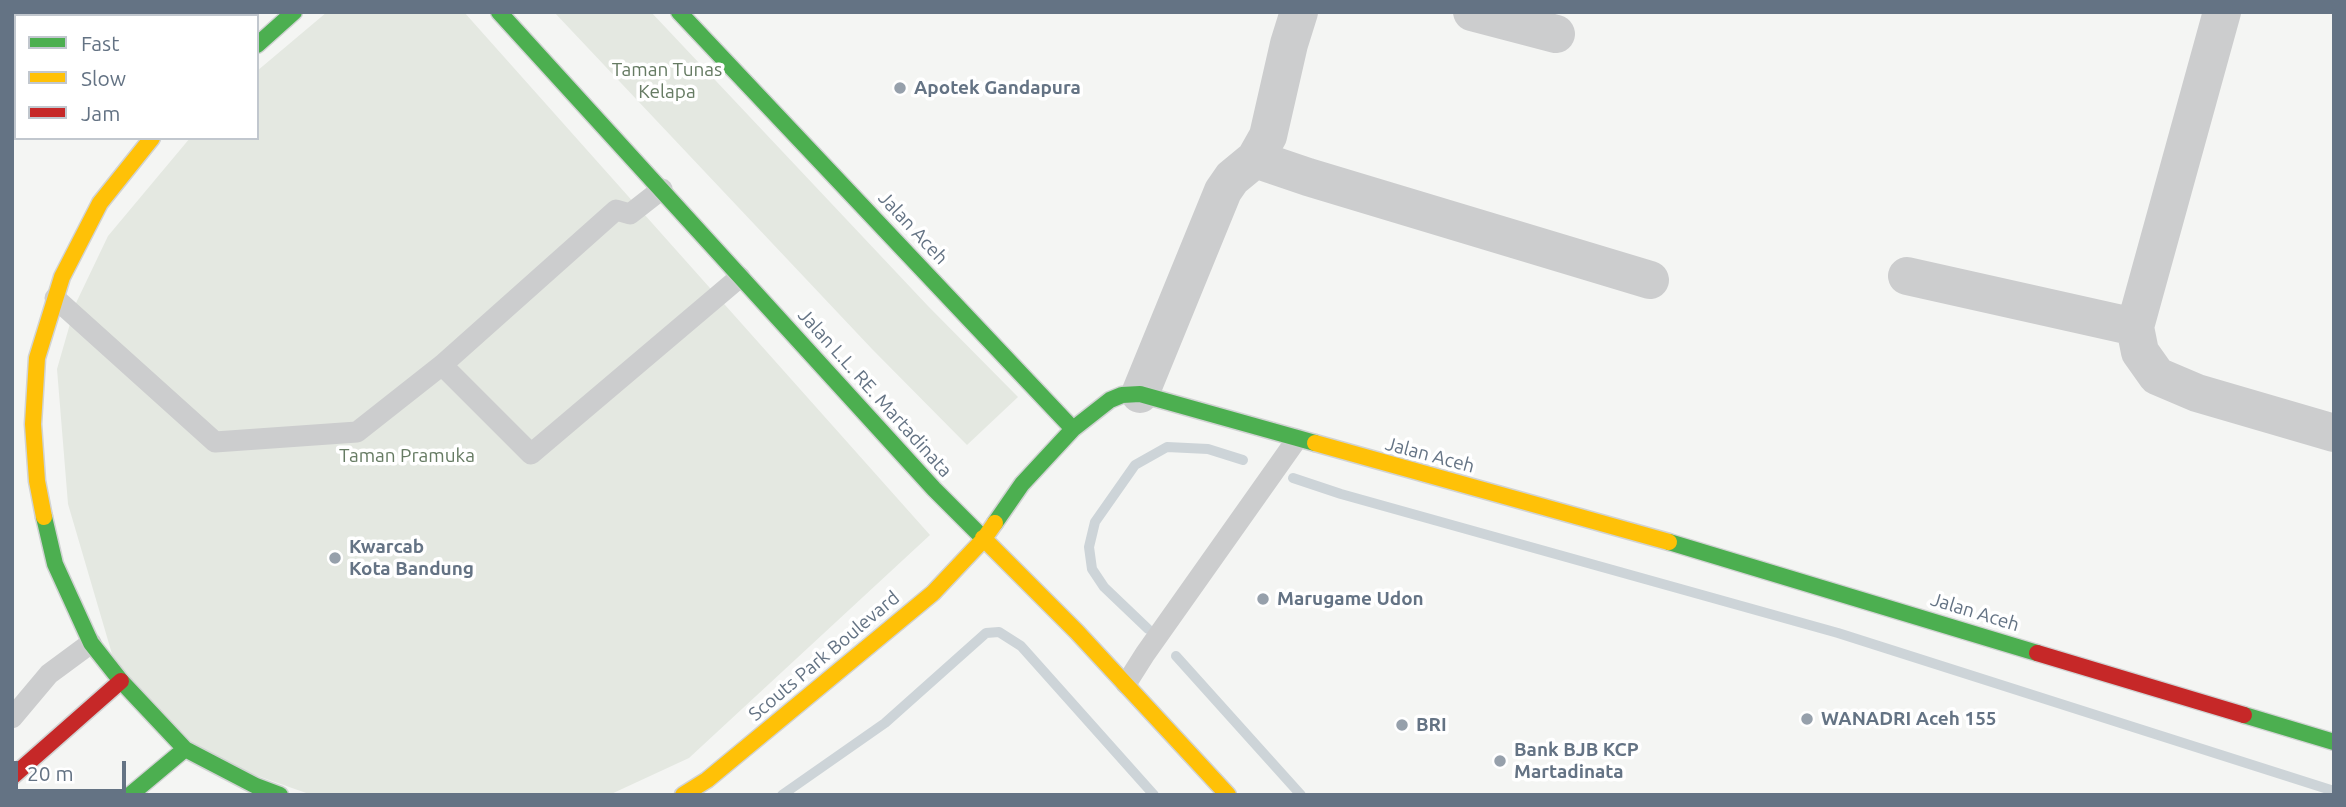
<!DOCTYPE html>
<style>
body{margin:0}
#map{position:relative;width:2346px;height:807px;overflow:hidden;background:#f4f5f3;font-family:Ubuntu,sans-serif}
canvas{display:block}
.frame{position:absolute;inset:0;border:14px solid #647384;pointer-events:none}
.legend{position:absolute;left:14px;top:14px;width:245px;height:126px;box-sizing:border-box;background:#fff;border:2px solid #c1c7ce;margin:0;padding:9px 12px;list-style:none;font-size:21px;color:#647384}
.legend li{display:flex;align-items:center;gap:14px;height:35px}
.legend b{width:35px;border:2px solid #c1c7ce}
.scale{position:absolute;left:14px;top:761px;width:112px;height:32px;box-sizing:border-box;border:4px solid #647384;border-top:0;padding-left:9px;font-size:21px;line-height:24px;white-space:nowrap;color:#647384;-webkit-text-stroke:5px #fff;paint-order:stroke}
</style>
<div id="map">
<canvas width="2346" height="807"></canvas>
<div class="frame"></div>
<ul class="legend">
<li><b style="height:9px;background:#4caf50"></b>Fast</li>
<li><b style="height:9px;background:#ffc107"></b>Slow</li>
<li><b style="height:9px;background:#c62828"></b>Jam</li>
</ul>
<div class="scale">20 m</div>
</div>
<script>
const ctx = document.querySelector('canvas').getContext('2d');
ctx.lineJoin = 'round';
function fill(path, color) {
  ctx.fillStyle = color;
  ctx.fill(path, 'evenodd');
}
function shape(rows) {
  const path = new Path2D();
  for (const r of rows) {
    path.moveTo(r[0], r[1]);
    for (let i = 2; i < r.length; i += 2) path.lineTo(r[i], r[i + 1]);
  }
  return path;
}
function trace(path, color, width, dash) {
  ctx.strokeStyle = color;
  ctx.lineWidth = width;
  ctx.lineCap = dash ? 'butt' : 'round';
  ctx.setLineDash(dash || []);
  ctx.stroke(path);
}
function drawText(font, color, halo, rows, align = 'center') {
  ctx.font = font + ' Ubuntu,sans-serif';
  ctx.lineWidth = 7;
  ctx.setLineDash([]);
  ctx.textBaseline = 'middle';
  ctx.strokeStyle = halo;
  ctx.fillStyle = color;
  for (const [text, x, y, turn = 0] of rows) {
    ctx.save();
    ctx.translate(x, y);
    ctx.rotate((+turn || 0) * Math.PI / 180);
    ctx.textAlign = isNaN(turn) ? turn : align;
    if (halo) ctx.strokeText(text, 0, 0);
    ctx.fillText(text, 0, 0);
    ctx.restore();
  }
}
const green = shape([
 [327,12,464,12,930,535,689,758,609,795,312,795,169,745,112,654,68,504,57,369,76,303,108,236,190,138,257,138,257,71],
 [554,12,651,12,928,306,1018,397,967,445,872,349]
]);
const stream = shape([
 [1293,478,1341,494,1838,633,2334,791],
 [1148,629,1104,587,1092,569,1089,547,1095,522,1135,465,1167,447,1208,449,1243,460],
 [1176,656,1301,795],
 [782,795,885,723,986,633,999,632,1021,646,1154,795]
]);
const lane = shape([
 [55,298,215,442,357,432,442,365,616,210,630,214,662,189],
 [442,365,531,454,740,277],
 [1126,684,1145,654,1297,439],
 [12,718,49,674,91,643]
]);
const street = shape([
 [1472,12,1556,34],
 [2222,12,2135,327,2140,352,2157,376,2197,393,2334,433],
 [1255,159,1268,136,1289,44,1299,12],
 [1907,276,2135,327],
 [1140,394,1223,191,1232,178,1255,159,1308,177,1650,280]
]);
const fast = shape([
 [499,12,934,489,983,538],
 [679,12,1073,429],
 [257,45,294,12],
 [44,517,55,564,91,643,121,681,185,749,256,786,280,795],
 [995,523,1022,484,1073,429,1110,400,1122,395,1140,394,1315,443],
 [1669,542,2037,653],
 [2244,715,2334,742],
 [130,795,185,749]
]);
const slow = shape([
 [1315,443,1669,542],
 [44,517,37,481,33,424,37,358,62,277,100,203,152,138],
 [983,538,1077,632,1228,795],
 [683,795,707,780,933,593,983,540,995,523]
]);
const jam = shape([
 [2037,653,2244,715],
 [12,777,121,681]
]);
const markers = [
 [900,88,7,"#96a0ab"],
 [335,558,7,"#96a0ab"],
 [1263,599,7,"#96a0ab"],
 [1807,719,7,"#96a0ab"],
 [1402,725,7,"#96a0ab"],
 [1500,761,7,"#96a0ab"]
];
const parkNames = [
 ["Taman Tunas",667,70],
 ["Kelapa",667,92],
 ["Taman Pramuka",407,456]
];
const poiNames = [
 ["Apotek Gandapura",914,88],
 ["Kwarcab",349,547],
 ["Kota Bandung",349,569],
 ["Marugame Udon",1277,599],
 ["WANADRI Aceh 155",1821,719],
 ["BRI",1416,725],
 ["Bank BJB KCP",1514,750],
 ["Martadinata",1514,772]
];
const streetNames = [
 ["Jalan Aceh",913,228,47],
 ["Jalan L.L. RE. Martadinata",875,393,48],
 ["Jalan Aceh",1430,455,15],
 ["Jalan Aceh",1975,612,17],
 ["Scouts Park Boulevard",824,656,-40]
];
fill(green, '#e4e8e1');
trace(stream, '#cdd4d8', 10);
trace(fast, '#d1d3d3', 19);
trace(slow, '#d1d3d3', 19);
trace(jam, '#d1d3d3', 19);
trace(lane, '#cccdce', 21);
trace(street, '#cccdce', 38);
trace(fast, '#4caf50', 16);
trace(slow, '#ffc107', 16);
trace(jam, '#c62828', 16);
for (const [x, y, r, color] of markers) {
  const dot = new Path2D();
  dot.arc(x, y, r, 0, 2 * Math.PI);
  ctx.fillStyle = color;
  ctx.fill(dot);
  trace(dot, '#fff', 2.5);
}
drawText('19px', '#667b63', '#fff', parkNames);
drawText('bold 19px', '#647384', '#fff', poiNames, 'left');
drawText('19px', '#647384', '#fff', streetNames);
</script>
